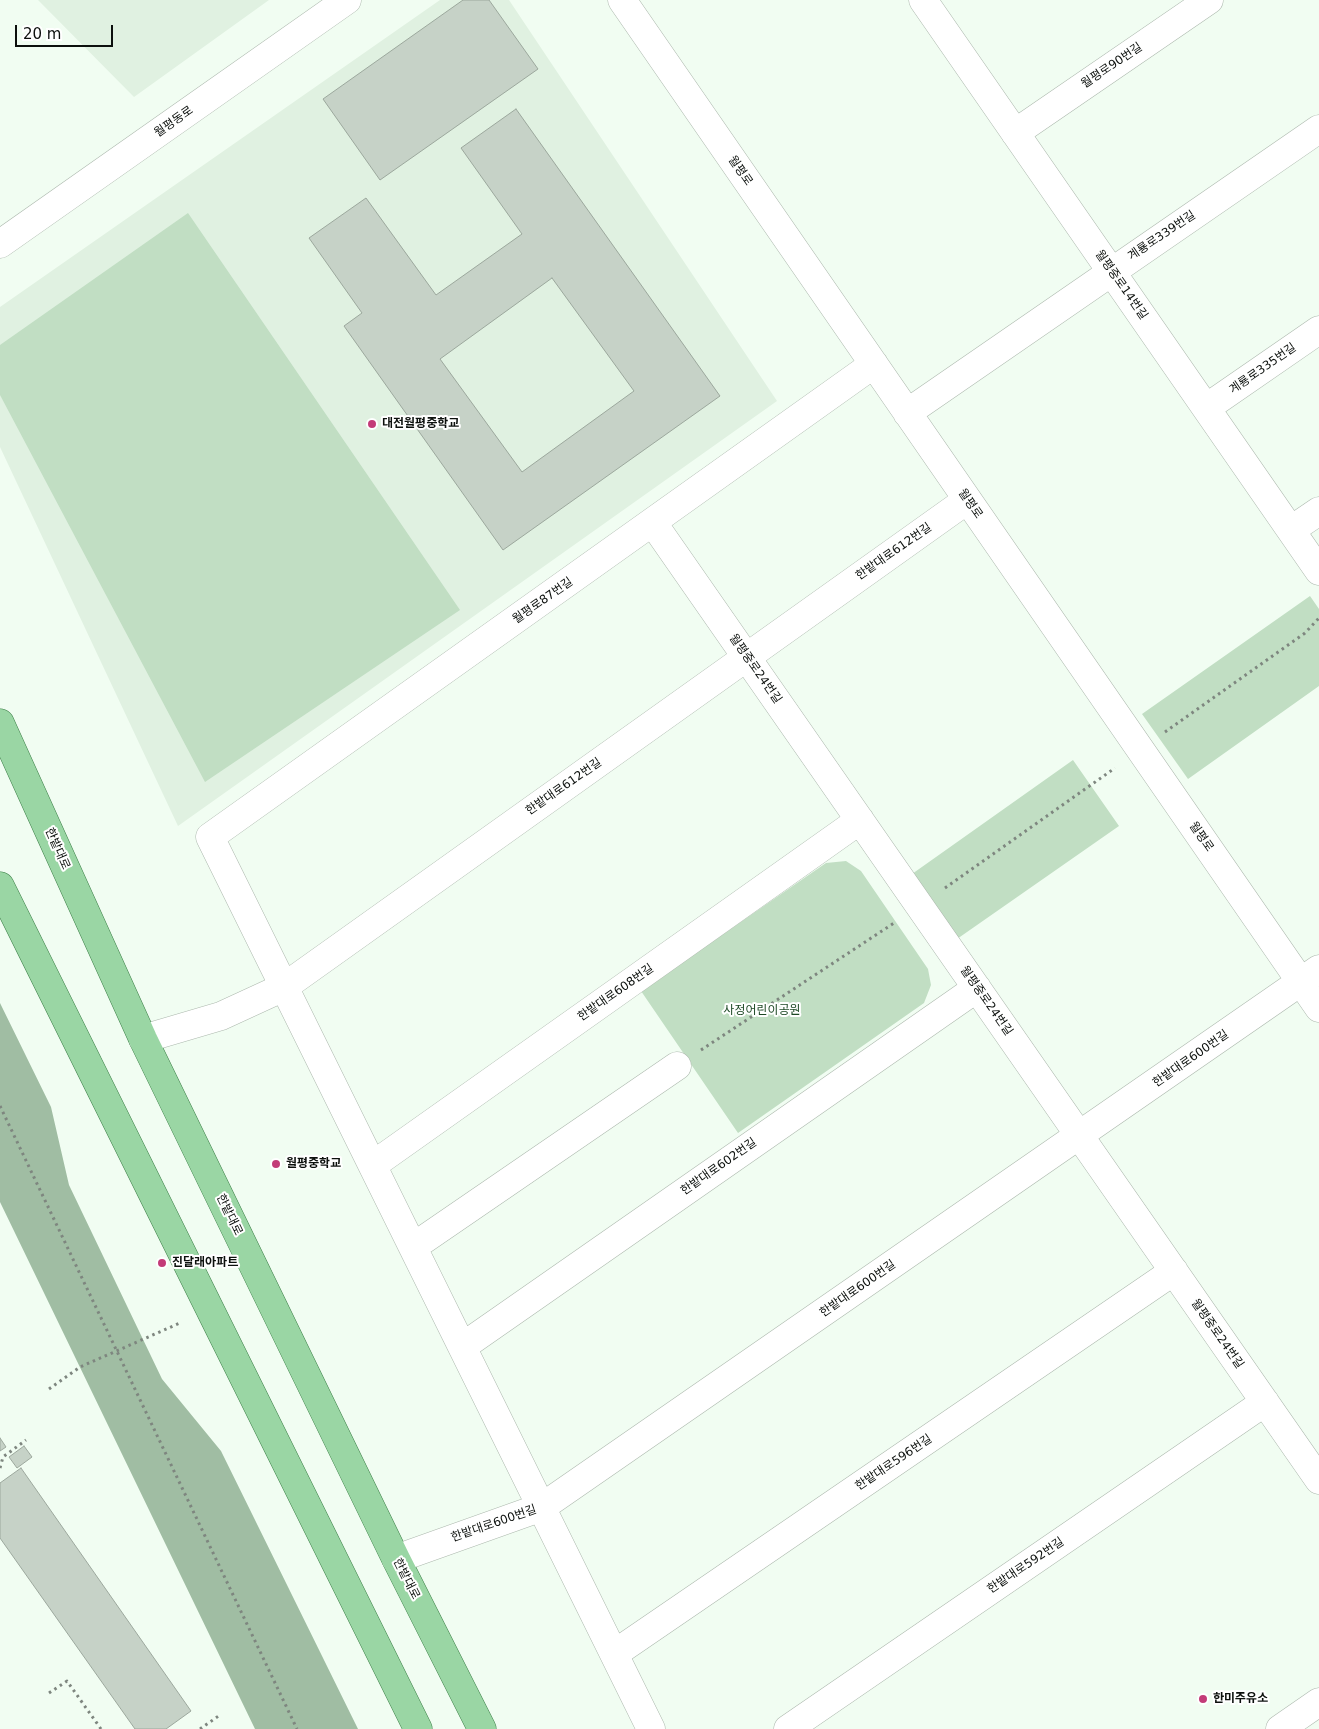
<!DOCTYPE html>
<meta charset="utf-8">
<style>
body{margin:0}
#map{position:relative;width:1319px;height:1729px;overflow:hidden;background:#f1fdf2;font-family:"DejaVu Sans",sans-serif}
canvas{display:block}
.scale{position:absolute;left:15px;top:25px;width:98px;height:22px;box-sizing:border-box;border:2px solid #0c100d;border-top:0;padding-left:6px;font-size:15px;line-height:18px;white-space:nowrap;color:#0c100d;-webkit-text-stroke:4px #fff;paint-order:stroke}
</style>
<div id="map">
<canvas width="1319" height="1729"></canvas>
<div class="scale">20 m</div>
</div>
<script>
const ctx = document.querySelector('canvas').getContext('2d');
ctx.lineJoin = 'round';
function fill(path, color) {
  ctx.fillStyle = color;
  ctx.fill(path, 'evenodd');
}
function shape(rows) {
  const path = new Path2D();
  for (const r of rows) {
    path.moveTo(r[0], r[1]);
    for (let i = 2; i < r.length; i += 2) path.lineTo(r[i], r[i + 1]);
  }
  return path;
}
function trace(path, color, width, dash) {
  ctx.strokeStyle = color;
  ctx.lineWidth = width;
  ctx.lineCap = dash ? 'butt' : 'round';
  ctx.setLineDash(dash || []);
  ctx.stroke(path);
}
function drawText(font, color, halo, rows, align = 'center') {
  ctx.font = font + ' "DejaVu Sans","Noto Sans KR",sans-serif';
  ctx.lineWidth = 4;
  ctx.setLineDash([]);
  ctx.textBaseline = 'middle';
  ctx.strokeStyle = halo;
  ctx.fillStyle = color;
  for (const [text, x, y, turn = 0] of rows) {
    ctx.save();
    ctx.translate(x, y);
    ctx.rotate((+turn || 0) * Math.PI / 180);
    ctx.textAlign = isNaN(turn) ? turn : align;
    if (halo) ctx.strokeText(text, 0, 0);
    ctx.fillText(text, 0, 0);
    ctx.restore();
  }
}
const built = shape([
 [38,0,269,0,134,97],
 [440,0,509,0,777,401,178,826,0,447,0,307]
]);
const green = shape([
 [188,213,460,610,205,782,0,395,0,345],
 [1310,596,1319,609,1319,686,1188,779,1142,714],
 [1073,760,1119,826,957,939,912,874],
 [846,861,861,871,928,969,931,985,924,1003,738,1133,641,991,826,863]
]);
const forest = shape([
 [0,1003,51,1107,69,1185,162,1379,221,1451,358,1729,255,1729,0,1202]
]);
const building = shape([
 [463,0,489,0,538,69,380,180,323,99,463,0],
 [516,109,720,396,503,550,344,326,362,313,309,238,366,198,436,295,522,234,461,148,516,109],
 [552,278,634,391,522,472,440,359,552,278],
 [0,1438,6,1447,0,1451,0,1438],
 [24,1446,32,1457,17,1468,9,1457,24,1446],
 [21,1468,191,1711,166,1729,135,1729,0,1538,0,1483,21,1468]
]);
const path = shape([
 [1165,732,1305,633,1319,618],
 [945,888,1115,768],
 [701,1050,894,923],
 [0,1106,297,1729],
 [49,1389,80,1367,180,1323],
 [0,1468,3,1457,26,1440],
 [49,1693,67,1681,101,1729],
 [200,1729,220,1715]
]);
const minor = shape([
 [622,0,1319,1008],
 [923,0,1319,571],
 [1015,133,1209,0],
 [1206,408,1319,330],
 [907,413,1319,129],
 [653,523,1319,1480],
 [1291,530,1319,511],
 [143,1039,221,1016,284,987,967,500],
 [373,1165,860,820],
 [413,1247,677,1066],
 [462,1347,977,988],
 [396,1559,542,1507,1319,969],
 [614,1654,1174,1271],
 [651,1729,210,837,874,364],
 [788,1729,1265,1402]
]);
const tertiary = shape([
 [0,244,347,0],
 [1280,1729,1319,1702]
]);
const primary = shape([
 [0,723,143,1039,396,1559,482,1729],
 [0,886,418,1729]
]);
const markers = [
 [372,424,5,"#c33b78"],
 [276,1164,5,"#c33b78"],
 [162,1263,5,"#c33b78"],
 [1203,1699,5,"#c33b78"]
];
const streetNames = [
 ["월평로90번길",1112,66,-34],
 ["월평동로",174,122,-35],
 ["월평로",740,171,55],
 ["계룡로339번길",1162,236,-34],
 ["월평중로14번길",1121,285,55],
 ["계룡로335번길",1263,369,-35],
 ["월평로",970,504,55],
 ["한밭대로612번길",894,552,-35],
 ["월평로87번길",543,601,-35],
 ["월평중로24번길",755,669,55],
 ["한밭대로612번길",564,787,-35],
 ["월평로",1201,837,55],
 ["한밭대로",57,849,66],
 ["한밭대로608번길",616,993,-35],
 ["월평중로24번길",986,1001,55],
 ["한밭대로600번길",1191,1059,-35],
 ["한밭대로602번길",719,1167,-35],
 ["한밭대로",229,1215,64],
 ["한밭대로600번길",858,1289,-35],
 ["월평중로24번길",1217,1334,55],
 ["한밭대로596번길",894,1463,-34],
 ["한밭대로600번길",494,1524,-19],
 ["한밭대로592번길",1026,1566,-34],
 ["한밭대로",406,1579,63]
];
const poiNames = [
 ["대전월평중학교",382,424],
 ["월평중학교",286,1164],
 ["진달래아파트",172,1263],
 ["한미주유소",1213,1699]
];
const parkNames = [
 ["사정어린이공원",762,1011]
];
fill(built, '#e0f1e1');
fill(green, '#c1dec3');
fill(forest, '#a0bda3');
fill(building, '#c6d2c7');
trace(building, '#9ca89d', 1);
trace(minor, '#acb8ad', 29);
trace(tertiary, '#acb8ad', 29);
trace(primary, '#3d7f48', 29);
trace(path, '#7e867f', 3, [2.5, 4]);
trace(minor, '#fff', 28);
trace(tertiary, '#fff', 28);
trace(primary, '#9ad6a4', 28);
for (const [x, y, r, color] of markers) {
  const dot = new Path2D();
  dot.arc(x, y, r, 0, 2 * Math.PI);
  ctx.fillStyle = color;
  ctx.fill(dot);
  trace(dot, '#fff', 2);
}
drawText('12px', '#0c100d', '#fff', streetNames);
drawText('bold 12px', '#0c100d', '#fff', poiNames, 'left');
drawText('12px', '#1c4824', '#fff', parkNames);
</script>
